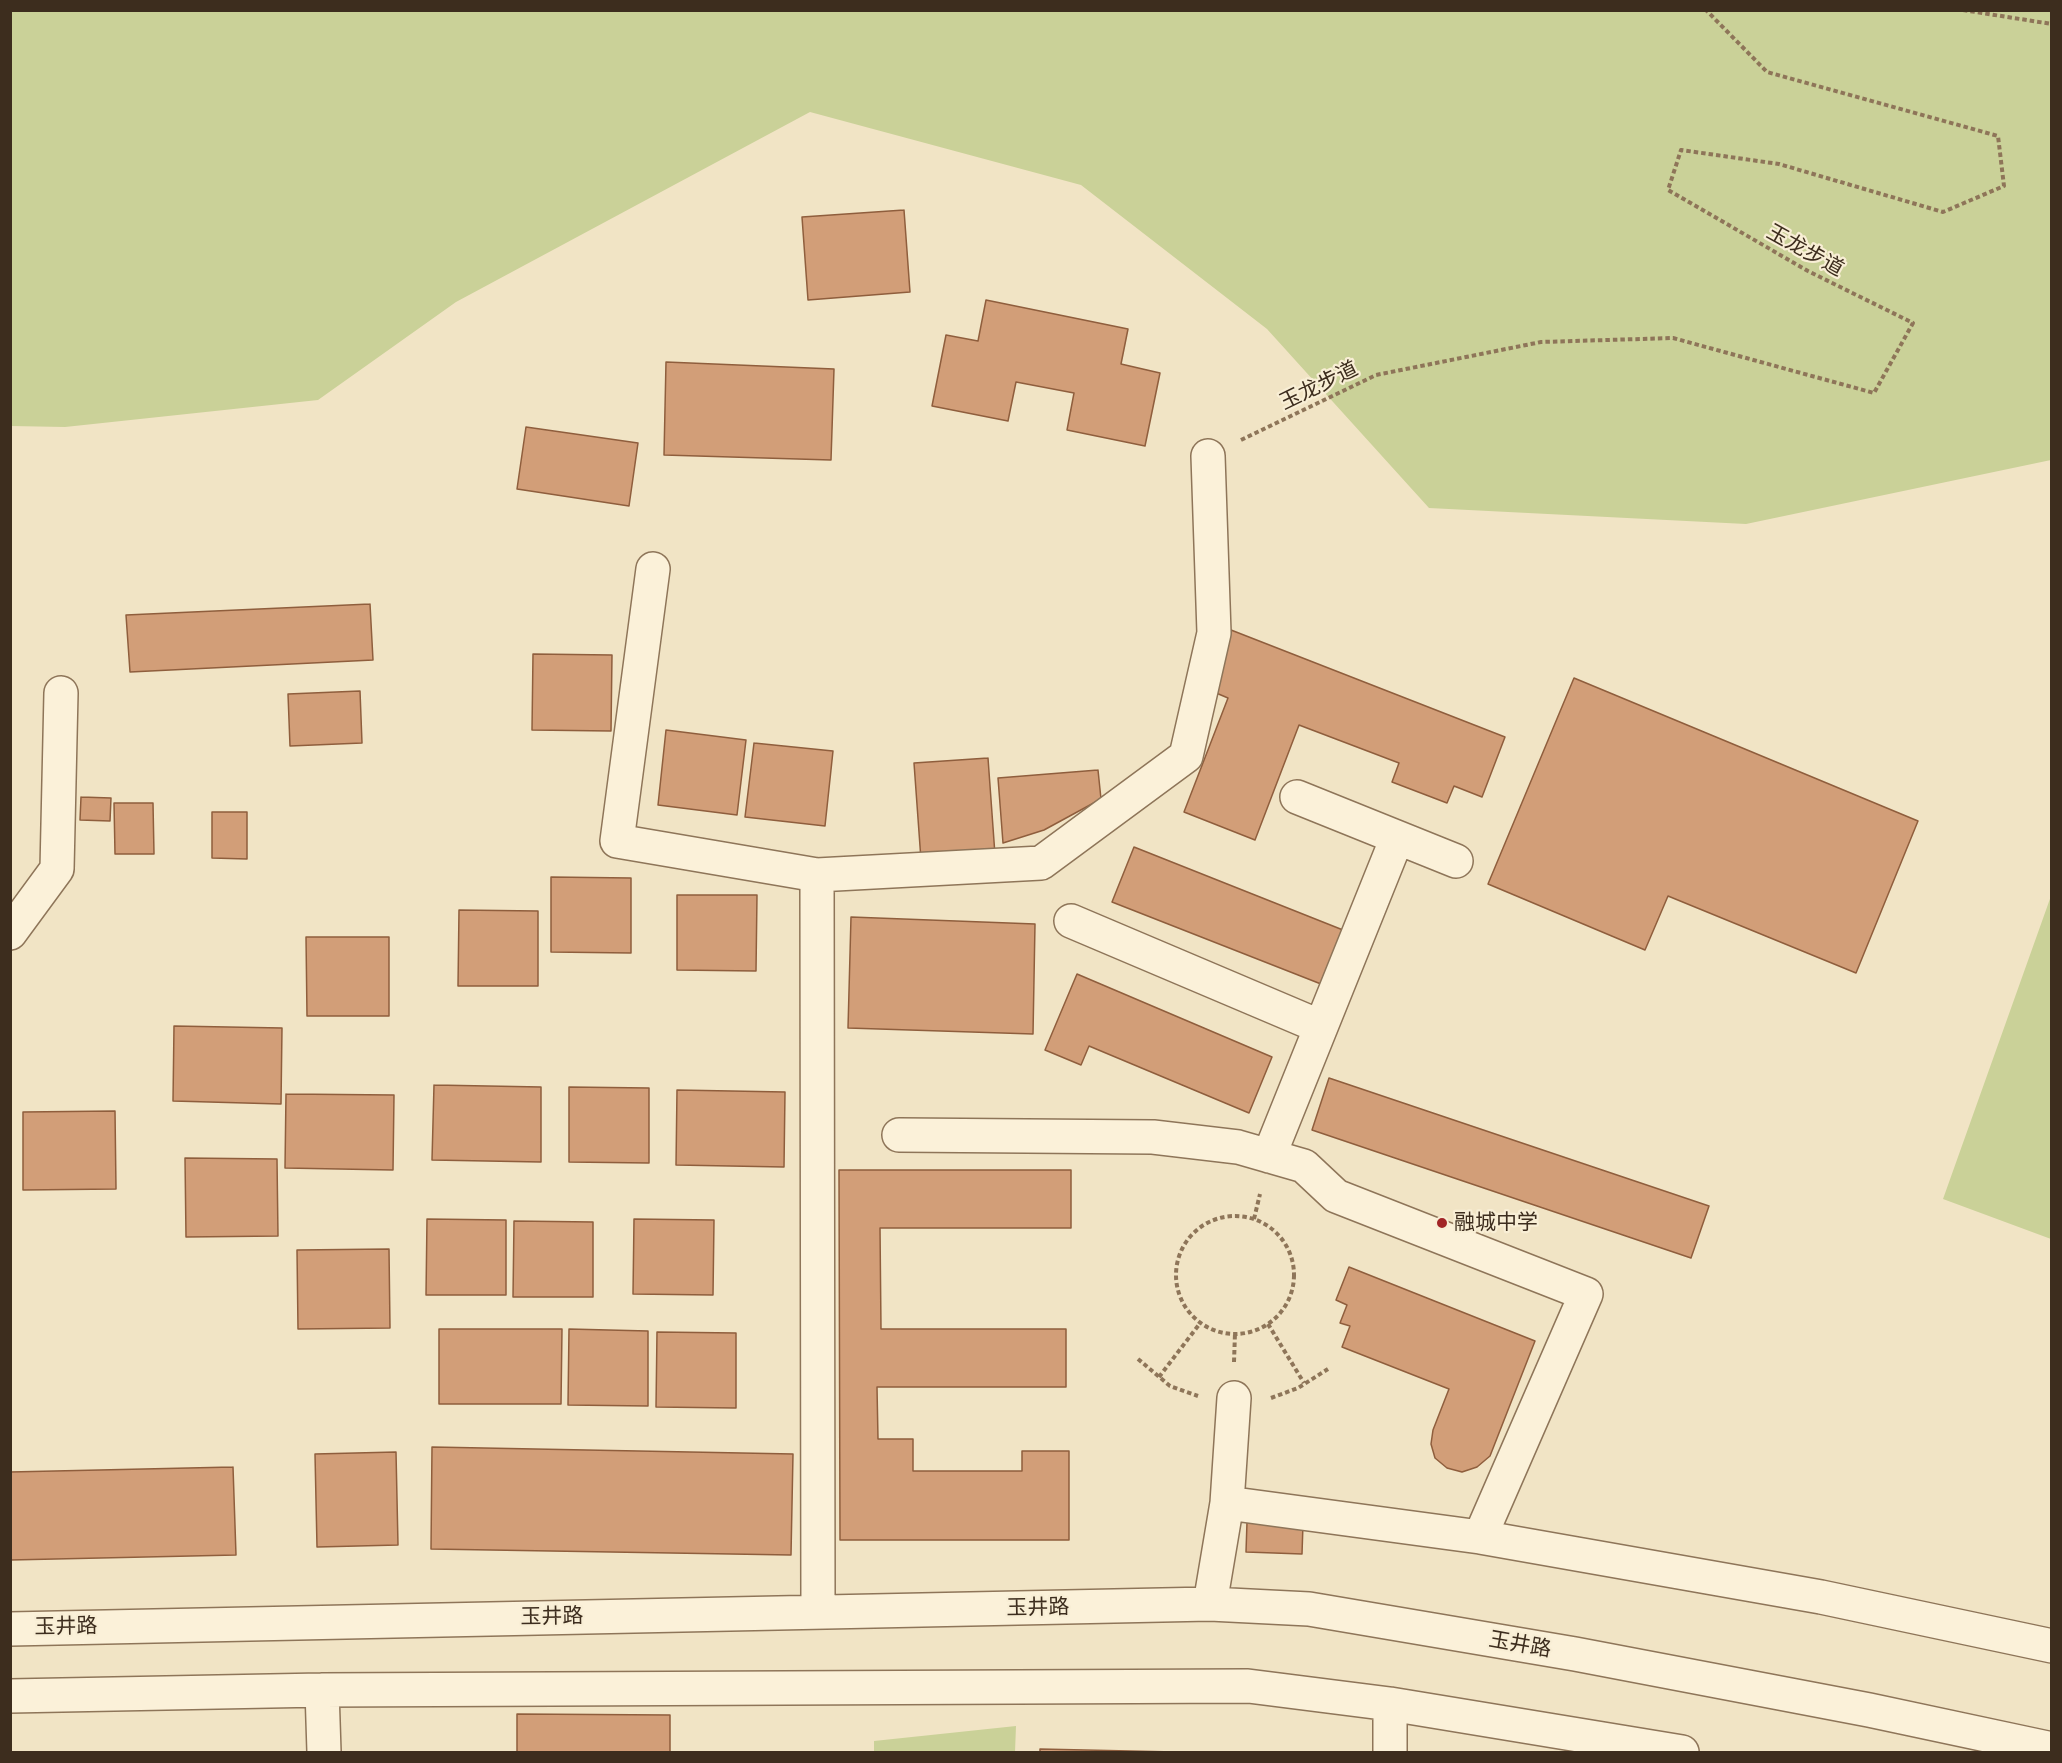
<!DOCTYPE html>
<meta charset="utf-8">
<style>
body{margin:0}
#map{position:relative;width:2062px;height:1763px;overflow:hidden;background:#f1e4c5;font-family:"Zilla Slab",serif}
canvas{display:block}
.frame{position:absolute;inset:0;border:12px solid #3d2d1e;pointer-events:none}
</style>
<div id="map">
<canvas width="2062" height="1763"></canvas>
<div class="frame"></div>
</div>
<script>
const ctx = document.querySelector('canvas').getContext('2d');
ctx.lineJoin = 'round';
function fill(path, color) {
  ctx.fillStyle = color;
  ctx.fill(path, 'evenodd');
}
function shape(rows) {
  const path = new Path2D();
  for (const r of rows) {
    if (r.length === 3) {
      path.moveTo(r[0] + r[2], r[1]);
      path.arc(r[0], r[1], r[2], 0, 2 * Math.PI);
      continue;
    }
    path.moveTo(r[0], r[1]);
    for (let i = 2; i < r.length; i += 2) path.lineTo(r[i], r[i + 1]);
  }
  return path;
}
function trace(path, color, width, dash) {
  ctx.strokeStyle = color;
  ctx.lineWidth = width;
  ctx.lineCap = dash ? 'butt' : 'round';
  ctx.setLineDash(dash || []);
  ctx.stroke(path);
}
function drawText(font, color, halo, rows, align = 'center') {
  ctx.font = font + ' "Zilla Slab","Noto Sans SC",serif';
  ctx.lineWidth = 4.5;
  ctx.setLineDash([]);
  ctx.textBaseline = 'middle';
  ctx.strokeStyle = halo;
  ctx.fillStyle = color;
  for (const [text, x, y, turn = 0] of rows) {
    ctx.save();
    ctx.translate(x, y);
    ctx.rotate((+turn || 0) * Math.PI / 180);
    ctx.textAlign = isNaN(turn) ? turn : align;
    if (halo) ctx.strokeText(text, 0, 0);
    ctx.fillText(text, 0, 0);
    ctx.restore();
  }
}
const green = shape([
 [11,10,2051,11,2051,460,1746,524,1429,508,1267,329,1081,185,810,112,456,302,318,400,65,427,11,426],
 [2051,896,2051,1239,1943,1199],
 [1016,1726,1015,1752,874,1752,874,1741]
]);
const building = shape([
 [904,210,910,292,808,300,802,217,904,210],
 [986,300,1128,329,1121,364,1160,373,1145,446,1067,430,1074,393,1016,382,1008,421,932,406,946,335,978,341,986,300],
 [666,362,834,369,831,460,664,455,666,362],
 [526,427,638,443,629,506,517,489,526,427],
 [370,604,373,660,130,672,126,615,370,604],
 [1231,630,1505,737,1482,797,1454,786,1447,803,1392,782,1399,763,1299,725,1255,840,1184,812,1228,698,1209,690,1231,630],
 [533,654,612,655,611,731,532,730,533,654],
 [1574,678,1918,821,1856,973,1668,896,1645,950,1488,884,1574,678],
 [360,691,362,743,290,746,288,694,360,691],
 [666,730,746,740,737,815,658,805,666,730],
 [754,743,833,751,825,826,745,817,754,743],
 [988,758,995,855,921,860,914,763,988,758],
 [1098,770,1101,799,1044,830,1003,843,998,778,1098,770],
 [81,797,111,798,110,821,80,820,81,797],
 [114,803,153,803,154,854,115,854,114,803],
 [212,812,247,812,247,859,212,858,212,812],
 [1134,847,1343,930,1321,984,1112,902,1134,847],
 [551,877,631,878,631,953,551,952,551,877],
 [677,895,757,895,756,971,677,970,677,895],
 [459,910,538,911,538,986,458,986,459,910],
 [851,917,1035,924,1033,1034,848,1028,851,917],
 [306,937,389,937,389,1016,307,1016,306,937],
 [1077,974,1272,1057,1249,1113,1089,1046,1081,1065,1045,1050,1077,974],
 [174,1026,282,1028,281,1104,173,1101,174,1026],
 [1329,1078,1709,1206,1691,1258,1312,1130,1329,1078],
 [434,1085,541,1087,541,1162,432,1160,434,1085],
 [569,1087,649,1088,649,1163,569,1162,569,1087],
 [677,1090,785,1092,784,1167,676,1165,677,1090],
 [286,1094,394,1095,393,1170,285,1168,286,1094],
 [115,1111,116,1189,23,1190,23,1112,115,1111],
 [185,1158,277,1159,278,1236,186,1237,185,1158],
 [839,1170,1071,1170,1071,1228,880,1228,881,1329,1066,1329,1066,1387,877,1387,878,1439,913,1439,913,1471,1022,1471,1022,1451,1069,1451,1069,1540,840,1540,839,1170],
 [427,1219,506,1220,506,1295,426,1295,427,1219],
 [634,1219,714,1220,713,1295,633,1294,634,1219],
 [514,1221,593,1222,593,1297,513,1297,514,1221],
 [389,1249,390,1328,298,1329,297,1250,389,1249],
 [1349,1267,1535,1341,1490,1456,1477,1467,1462,1472,1447,1468,1435,1458,1431,1444,1433,1430,1449,1389,1342,1347,1350,1326,1340,1323,1347,1305,1336,1300,1349,1267],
 [439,1329,562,1329,561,1404,439,1404,439,1329],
 [569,1329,648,1331,648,1406,568,1405,569,1329],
 [657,1332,736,1333,736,1408,656,1407,657,1332],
 [432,1447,793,1454,791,1555,431,1549,432,1447],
 [396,1452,398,1545,317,1547,315,1454,396,1452],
 [233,1467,236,1555,10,1560,10,1472,233,1467],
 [1247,1522,1303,1524,1302,1554,1246,1552,1247,1522],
 [517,1714,670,1715,670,1752,517,1752,517,1714],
 [1040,1749,1175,1752,1040,1752,1040,1749]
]);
const path = shape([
 [1963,10,2052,24],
 [1241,440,1376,375,1541,342,1673,338,1874,393,1913,323,1808,271,1668,190,1681,150,1779,164,1943,212,2004,186,1998,136,1767,72,1706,10],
 [1235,1275,59],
 [1254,1219,1260,1194],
 [1268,1324,1304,1383],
 [1138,1359,1170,1386,1198,1396],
 [1234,1362,1235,1333],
 [1159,1377,1201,1322],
 [1271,1398,1298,1388,1328,1369]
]);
const minor = shape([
 [653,569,617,841,817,875,1041,863,1186,756,1214,633,1208,456],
 [1297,797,1456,861],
 [817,875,818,1612],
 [1071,921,1321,1027],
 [10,933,57,869,61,693],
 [899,1135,1153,1137,1238,1147,1304,1166,1336,1196,1586,1294,1480,1537],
 [1269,1156,1397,838],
 [1227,1503,1480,1537,1821,1597,2052,1646],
 [1210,1604,1227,1503,1234,1398],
 [10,1629,1210,1604,1309,1609,1575,1654,1869,1710,2052,1749],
 [322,1690,324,1752],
 [10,1696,322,1690,1248,1686,1390,1704,1682,1752],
 [1390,1752,1390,1704]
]);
const markers = [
 [1442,1223,6,"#a22526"]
];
const streetNames = [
 ["玉龙步道",1805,251,29],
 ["玉龙步道",1319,386,-26],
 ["玉井路",1038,1608,-1],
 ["玉井路",552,1617,-1],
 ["玉井路",66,1627,-1],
 ["玉井路",1520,1645,10]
];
const poiNames = [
 ["融城中学",1454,1223]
];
fill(green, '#cad198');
fill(building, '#d29e78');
trace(building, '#8f5e3d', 1.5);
trace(minor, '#8e7559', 36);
trace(path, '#8e7559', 4, [4.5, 3]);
trace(minor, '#fbf1d9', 33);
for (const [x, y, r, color] of markers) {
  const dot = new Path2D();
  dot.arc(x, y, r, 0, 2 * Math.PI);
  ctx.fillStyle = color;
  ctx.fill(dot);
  trace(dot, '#f8eed5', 2);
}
drawText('21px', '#3d2d1e', '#f8eed5', streetNames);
drawText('21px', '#3d2d1e', '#f8eed5', poiNames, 'left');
</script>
